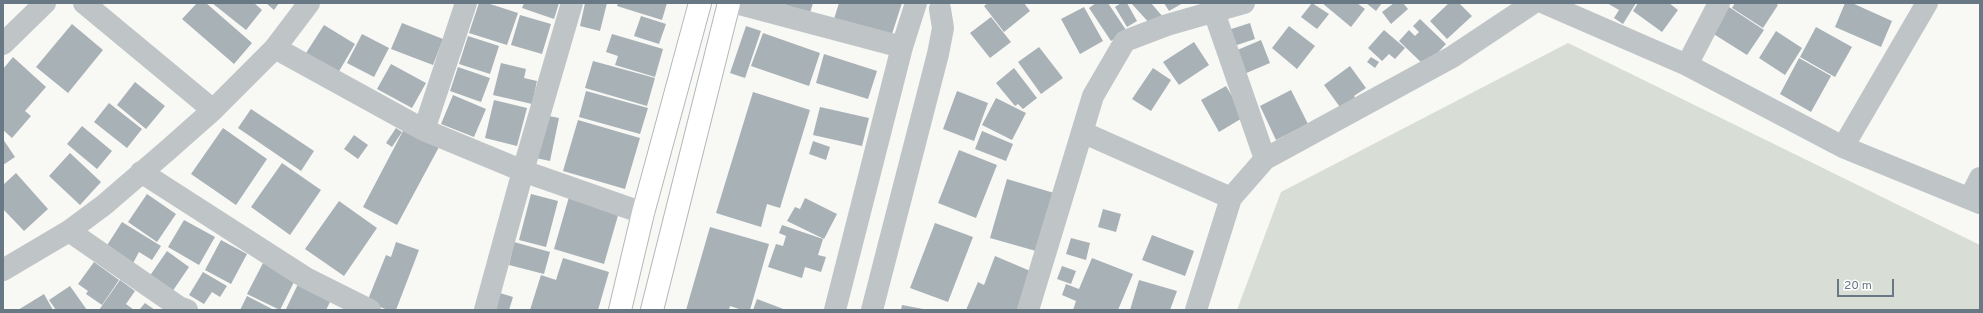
<!DOCTYPE html>
<style>
body{margin:0}
#map{position:relative;width:1983px;height:313px;overflow:hidden;background:#f8f8f5;font-family:Overpass,sans-serif}
canvas{display:block}
.frame{position:absolute;inset:0;border:4px solid #687985;pointer-events:none}
.scale{position:absolute;left:1837px;top:279px;width:57px;height:18px;box-sizing:border-box;border:2px solid #687985;border-top:0;padding-left:5px;font-size:12px;line-height:14px;white-space:nowrap;color:#687985;-webkit-text-stroke:3px #fff;paint-order:stroke}
</style>
<div id="map">
<canvas width="1983" height="313"></canvas>
<div class="frame"></div>
<div class="scale">20 m</div>
</div>
<script>
const ctx = document.querySelector('canvas').getContext('2d');
ctx.lineJoin = 'round';
function fill(path, color) {
  ctx.fillStyle = color;
  ctx.fill(path, 'evenodd');
}
function shape(rows) {
  const path = new Path2D();
  for (const r of rows) {
    path.moveTo(r[0], r[1]);
    for (let i = 2; i < r.length; i += 2) path.lineTo(r[i], r[i + 1]);
  }
  return path;
}
function trace(path, color, width, dash) {
  ctx.strokeStyle = color;
  ctx.lineWidth = width;
  ctx.lineCap = dash ? 'butt' : 'round';
  ctx.setLineDash(dash || []);
  ctx.stroke(path);
}
const green = shape([
 [1568,43,1980,245,1980,310,1237,310,1281,192]
]);
const building = shape([
 [197,3,206,3,252,43,234,64,182,19],
 [212,3,254,3,262,10,246,30],
 [266,3,279,3,274,10],
 [479,3,487,3,518,13,507,45,469,33],
 [524,3,559,3,554,19,522,8],
 [585,3,607,3,600,31,580,26],
 [618,3,667,3,662,20,617,6],
 [780,3,813,3,810,13],
 [839,3,902,3,891,37,834,19],
 [988,3,1024,3,1030,11,1004,32,984,6],
 [1096,3,1108,3,1126,30,1111,41,1089,8],
 [1121,3,1127,3,1137,21,1127,27,1115,7],
 [1131,3,1151,3,1163,17,1152,26],
 [1164,3,1183,3,1169,11],
 [1312,3,1329,14,1317,29,1301,17],
 [1322,3,1357,3,1365,9,1351,27],
 [1366,3,1382,3,1376,11],
 [1394,3,1403,3,1408,9,1391,24,1382,12],
 [1449,3,1459,3,1472,16,1447,39,1430,21],
 [1607,3,1636,3,1623,24,1614,18,1619,10],
 [1638,3,1669,3,1678,10,1662,32,1633,11],
 [1735,3,1775,3,1778,5,1763,28,1732,8],
 [1845,3,1852,3,1892,21,1881,47,1835,27],
 [1084,7,1103,41,1080,54,1061,19],
 [1729,7,1764,30,1747,55,1712,33],
 [520,15,551,24,542,54,511,45],
 [641,16,666,24,659,44,634,36],
 [991,17,1011,42,990,58,970,33],
 [1420,19,1446,44,1425,66,1399,41,1409,30,1415,36,1419,32,1413,26],
 [402,23,443,39,433,65,391,49],
 [1250,23,1255,39,1231,47,1225,31],
 [72,24,103,50,68,93,36,67],
 [324,25,355,44,338,73,306,53],
 [746,26,761,31,745,78,730,73],
 [1289,26,1315,46,1297,69,1272,48],
 [1816,27,1852,47,1835,77,1800,57],
 [1384,30,1405,48,1395,59,1389,54,1382,61,1368,48],
 [1776,31,1802,48,1785,75,1759,58],
 [763,33,820,53,809,86,751,66],
 [362,34,389,48,374,77,347,63],
 [612,34,663,49,655,77,615,65,618,56,606,52],
 [468,36,499,46,490,74,459,64],
 [1261,40,1270,63,1244,74,1235,51],
 [1194,42,1209,65,1179,85,1163,62],
 [1039,47,1063,78,1041,94,1018,62],
 [824,54,877,71,868,99,816,83],
 [13,57,46,87,25,111,31,116,12,138,3,130,3,69],
 [1371,57,1379,62,1375,68,1367,62],
 [1799,58,1831,76,1811,112,1780,94],
 [593,61,655,78,647,106,585,88],
 [501,63,526,69,524,78,537,81,532,104,493,95],
 [391,64,426,83,412,108,377,89],
 [1350,66,1366,88,1354,96,1359,104,1345,114,1324,85],
 [458,67,490,78,481,102,450,91],
 [1014,68,1037,98,1023,109,1018,104,1015,106,996,83],
 [1153,68,1171,80,1151,111,1132,99],
 [135,82,165,106,146,129,117,105],
 [1226,86,1244,117,1219,132,1201,100],
 [1291,90,1308,124,1276,140,1260,106],
 [586,91,648,108,640,134,579,117],
 [957,91,988,103,974,141,943,129],
 [753,92,810,110,780,208,767,204,761,227,716,213],
 [453,95,486,109,474,137,441,124],
 [996,98,1026,113,1012,140,982,125],
 [494,100,527,108,517,146,485,138],
 [109,103,142,129,127,148,94,122],
 [820,107,869,118,862,146,813,135],
 [251,109,314,151,301,171,238,128],
 [544,115,559,118,550,161,536,158],
 [578,120,640,138,625,189,563,171],
 [82,126,112,151,97,169,67,144],
 [223,128,267,159,236,205,191,174],
 [396,128,402,132,392,147,386,143],
 [404,129,439,147,397,225,363,207],
 [982,131,1013,144,1006,161,975,149],
 [354,135,368,145,358,159,344,149],
 [3,139,15,157,3,165],
 [813,141,830,147,826,160,809,154],
 [959,150,997,165,976,218,938,203],
 [70,153,101,182,80,205,49,176],
 [282,163,321,190,290,235,251,207],
 [16,173,48,209,24,231,3,209,3,185],
 [1007,179,1054,193,1036,251,990,238],
 [147,194,176,214,157,242,128,222],
 [531,194,558,201,546,247,519,240],
 [569,197,619,212,604,264,554,249],
 [805,198,837,214,824,239,787,221,795,207,800,209],
 [339,201,377,228,344,276,305,249],
 [1103,209,1121,214,1116,232,1098,227],
 [184,220,215,237,199,265,168,247],
 [122,222,161,246,152,260,139,252,131,267,104,250],
 [935,223,973,237,948,302,910,288],
 [782,225,823,239,818,255,826,257,821,272,805,267,802,278,768,267,776,244,783,246,786,236,779,233],
 [710,227,769,244,750,310,742,310,730,306,729,310,686,310],
 [1152,235,1194,251,1185,276,1142,260],
 [1071,238,1090,243,1086,260,1066,254],
 [221,240,247,254,231,284,205,270],
 [396,242,419,250,396,310,388,310,367,302,386,255,391,257],
 [514,242,550,252,544,274,509,265],
 [167,251,189,267,172,292,149,277],
 [995,256,1035,273,1017,310,966,310,978,282,984,285],
 [563,258,609,272,598,310,530,310,541,275,556,280],
 [1092,258,1133,274,1118,310,1073,310,1076,301,1062,295,1066,284,1079,289],
 [94,262,119,280,102,305,86,294,88,291,78,284],
 [263,263,296,278,280,310,247,294],
 [1062,266,1076,271,1071,284,1057,279],
 [203,272,227,286,220,297,212,292,204,304,189,295],
 [120,280,135,291,126,304,134,310,99,310],
 [1139,280,1177,291,1170,310,1130,310],
 [299,282,332,298,326,310,286,309],
 [70,286,87,310,56,310,49,300],
 [500,293,513,297,509,310,495,310],
 [44,294,53,310,18,310],
 [247,296,274,310,240,310],
 [757,299,786,310,753,310],
 [145,303,155,310,139,310],
 [902,305,923,309,923,310,901,310]
]);
const minor = shape([
 [84,3,213,110],
 [736,3,902,47],
 [1544,3,1687,65,1843,147,1980,203],
 [1214,12,1265,159],
 [3,44,45,3],
 [275,48,424,130,523,171,643,213],
 [1687,65,1719,3],
 [424,130,466,3],
 [1082,132,1231,198],
 [1843,147,1927,3],
 [141,172,306,278,370,310],
 [1970,198,1980,178],
 [69,231,179,307,187,310],
 [3,270,69,231,104,205,169,149,213,110,275,48,309,3],
 [485,310,523,171,572,3],
 [835,310,902,47,916,3],
 [872,310,938,54,943,28,940,9],
 [1028,310,1093,96,1125,41,1167,25,1244,3],
 [1196,310,1231,198,1265,159,1452,57,1533,3]
]);
const major = shape([
 [620,310,643,213,700,3],
 [652,310,729,3]
]);
fill(green, '#d8ddd5');
fill(building, '#a8b1b6');
trace(major, '#b3b8bc', 24);
trace(minor, '#bfc4c7', 22);
trace(major, '#fff', 22);
</script>
